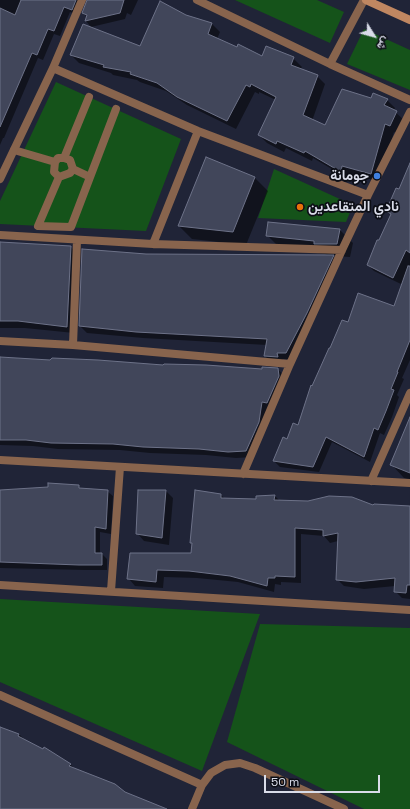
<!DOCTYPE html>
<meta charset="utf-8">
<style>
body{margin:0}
#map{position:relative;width:410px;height:809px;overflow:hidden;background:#202437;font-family:"Space Grotesk",Vazirmatn,sans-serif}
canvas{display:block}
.north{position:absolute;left:354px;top:16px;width:40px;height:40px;-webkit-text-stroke:3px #0c0e16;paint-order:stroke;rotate:127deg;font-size:11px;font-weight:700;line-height:16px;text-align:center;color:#d9dce9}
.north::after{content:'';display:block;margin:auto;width:14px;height:18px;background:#d9dce9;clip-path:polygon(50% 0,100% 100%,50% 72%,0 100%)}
.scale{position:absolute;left:264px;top:775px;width:116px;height:18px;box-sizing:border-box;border:2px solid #d9dce9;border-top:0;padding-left:5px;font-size:12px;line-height:14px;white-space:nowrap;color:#d9dce9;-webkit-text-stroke:3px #0c0e16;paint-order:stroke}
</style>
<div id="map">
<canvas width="410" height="809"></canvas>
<div class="north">ش</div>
<div class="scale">50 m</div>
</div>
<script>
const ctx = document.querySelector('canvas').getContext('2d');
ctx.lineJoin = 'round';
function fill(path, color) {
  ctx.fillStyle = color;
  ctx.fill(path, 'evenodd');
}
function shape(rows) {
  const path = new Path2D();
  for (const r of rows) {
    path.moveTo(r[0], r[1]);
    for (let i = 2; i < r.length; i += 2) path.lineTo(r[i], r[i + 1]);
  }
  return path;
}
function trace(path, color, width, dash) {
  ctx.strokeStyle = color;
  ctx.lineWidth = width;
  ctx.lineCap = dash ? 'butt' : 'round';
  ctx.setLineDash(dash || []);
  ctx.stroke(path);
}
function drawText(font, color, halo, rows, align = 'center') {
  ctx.font = font + ' "Space Grotesk",Vazirmatn,sans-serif';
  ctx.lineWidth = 3.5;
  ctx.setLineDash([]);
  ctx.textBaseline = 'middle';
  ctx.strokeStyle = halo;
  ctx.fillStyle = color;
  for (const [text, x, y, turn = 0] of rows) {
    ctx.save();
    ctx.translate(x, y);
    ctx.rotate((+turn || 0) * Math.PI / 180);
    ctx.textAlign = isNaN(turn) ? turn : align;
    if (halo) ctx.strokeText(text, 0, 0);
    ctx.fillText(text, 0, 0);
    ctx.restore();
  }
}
const green = shape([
 [235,0,317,0,344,12,330,43],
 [364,29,410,50,410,90,347,64],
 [56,82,181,139,146,231,0,224,0,201],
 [274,169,353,205,346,222,258,218],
 [0,599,260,614,202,771,0,682],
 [260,624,410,628,410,809,364,809,227,742]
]);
const shadow = shape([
 [0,0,138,0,131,15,127,13,125,19,91,27,86,21,87,17,83,13,88,1,85,1,78,15,70,12,60,36,54,34,43,60,38,58,4,138,3,138,0,145],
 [186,16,212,24,220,32,217,39,263,57,293,58,302,67,300,70,317,76,325,84,312,121,325,127,371,99,387,100,395,108,394,111,404,120,398,134,394,132,379,182,350,173,349,179,313,158,312,161,286,148,284,152,267,143,259,135,276,100,259,92,259,94,255,92,236,129,187,105,166,91,140,82,137,80,113,75,111,73,79,63,71,55,140,48],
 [207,158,255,178,268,191,246,245,192,239,179,226],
 [410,166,410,360,402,378,404,379,397,395,399,397,392,417,384,435,380,433,370,462,332,442,319,472,280,467,274,461,287,440,299,426,313,387,331,350,349,323,395,307,403,285,374,271,368,265,391,216,387,211,399,190],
 [340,230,353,243,350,257,333,256,339,263,293,360,283,359,284,363,271,362,265,356,267,345,143,338,87,333,80,326,146,255,328,256,325,254,280,248,267,235],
 [0,243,71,247,77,254,74,333,25,328,0,328],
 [0,358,164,366,278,369,284,376,253,457,236,458,206,455,150,453,120,450,58,449,33,446,0,445],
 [410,436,410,480,404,478,391,464],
 [79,486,81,489,107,491,113,496,111,534,100,532,100,554,102,554,107,559,107,570,85,570,0,568,0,490],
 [166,491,173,498,169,545,144,541,137,533],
 [221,495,225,499,257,500,275,496,280,501,410,507,410,599,402,598,395,591,395,586,364,589,344,586,337,579,338,541,330,543,324,536,301,534,301,583,281,582,281,585,275,584,274,592,238,582,197,578,164,577,163,588,135,586,129,579,192,554,192,544,191,542],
 [0,728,19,734,25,740,70,764,76,770,162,809,0,809]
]);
const building = shape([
 [21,0,76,0,72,10,64,7,54,31,48,29,37,55,32,53,0,127,0,8,15,15,21,0],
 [87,0,124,0,120,13,85,21,87,15,82,13,87,0],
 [160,1,186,15,212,23,208,34,237,47,238,44,262,56,266,46,294,57,291,65,318,75,303,115,325,125,342,89,371,98,373,93,388,99,384,105,397,111,390,126,385,124,371,174,342,166,341,172,305,151,304,153,277,141,276,144,258,135,276,97,251,84,250,87,246,85,227,121,177,97,157,83,130,74,131,72,103,67,104,65,70,55,83,24,140,46,160,1],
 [206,157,255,177,233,232,178,226,206,157],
 [410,163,410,253,406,250,393,278,367,265,377,240,379,240,391,214,386,211,396,188,399,189,410,163],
 [268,222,340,229,337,244,314,244,314,241,266,236,268,222],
 [0,242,71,246,67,327,18,321,0,321,0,242],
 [82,249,146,254,334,255,307,313,286,353,277,353,278,357,264,356,267,339,136,332,79,326,82,249],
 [408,266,410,266,410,340,397,372,398,372,391,389,394,390,386,411,378,430,374,428,364,457,326,437,313,467,273,461,283,437,287,439,293,423,298,425,311,385,312,386,329,348,330,348,342,320,348,322,358,293,394,306,408,266],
 [0,357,50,360,52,358,98,360,163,365,164,364,206,365,262,369,262,367,278,368,279,376,267,403,262,402,259,422,246,451,228,452,199,449,143,447,113,444,51,443,26,440,0,440,0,357],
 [410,417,410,473,390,465,410,417],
 [48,483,79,485,79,488,108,490,106,529,95,527,95,553,102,553,102,565,79,565,0,562,0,490,48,487,48,483],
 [138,490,166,490,162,538,136,534,138,490],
 [195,490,221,494,221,498,256,499,256,496,275,495,274,500,308,501,329,496,352,497,373,505,374,504,410,506,410,585,407,585,406,593,394,592,395,578,356,582,336,580,338,533,323,536,323,530,295,528,295,577,275,576,275,578,268,578,267,586,230,576,189,571,157,570,156,582,127,579,130,553,191,553,192,543,190,543,195,490],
 [0,727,19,734,18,736,43,749,44,747,71,764,69,766,115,784,125,792,167,809,0,809,0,727]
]);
const pedestrian = shape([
 [14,150,55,162],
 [64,158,70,160,73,169,90,177],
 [73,169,70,173,59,177,54,172,55,162,58,158,64,158,89,97],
 [59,177,38,226,71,227,116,109]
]);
const minor = shape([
 [197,0,330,64,410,100],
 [330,64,364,0],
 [53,68,198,131,368,195],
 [0,179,53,68,82,0],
 [0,235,153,244,342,250],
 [153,244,198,131],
 [0,341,73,345,290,364],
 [73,345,77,240],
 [0,460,410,483],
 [243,474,290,364,342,250,368,195,410,112],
 [371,481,410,393],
 [0,585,410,610],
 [111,591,120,467],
 [0,695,202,785],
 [192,809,202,785,211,773,225,765,240,763,255,768,344,809]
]);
const secondary = shape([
 [366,0,410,20]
]);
const markers = [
 [377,176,4,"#3f7fe0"],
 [300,207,4,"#e8710a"]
];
const poiNames = [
 ["جومانة",369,176],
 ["نادي المتقاعدین",308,207,"left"]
];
fill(green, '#15531a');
fill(shadow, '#0007');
fill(building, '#41465a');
trace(building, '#6d7288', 1);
trace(pedestrian, '#88644d', 8);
trace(minor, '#88644d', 8);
trace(secondary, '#c08761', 8);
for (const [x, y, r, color] of markers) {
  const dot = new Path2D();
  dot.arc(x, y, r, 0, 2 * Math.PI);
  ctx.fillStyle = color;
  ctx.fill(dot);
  trace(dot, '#0c0e16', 1.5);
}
drawText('bold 14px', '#d9dce9', '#0c0e16', poiNames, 'right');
</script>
